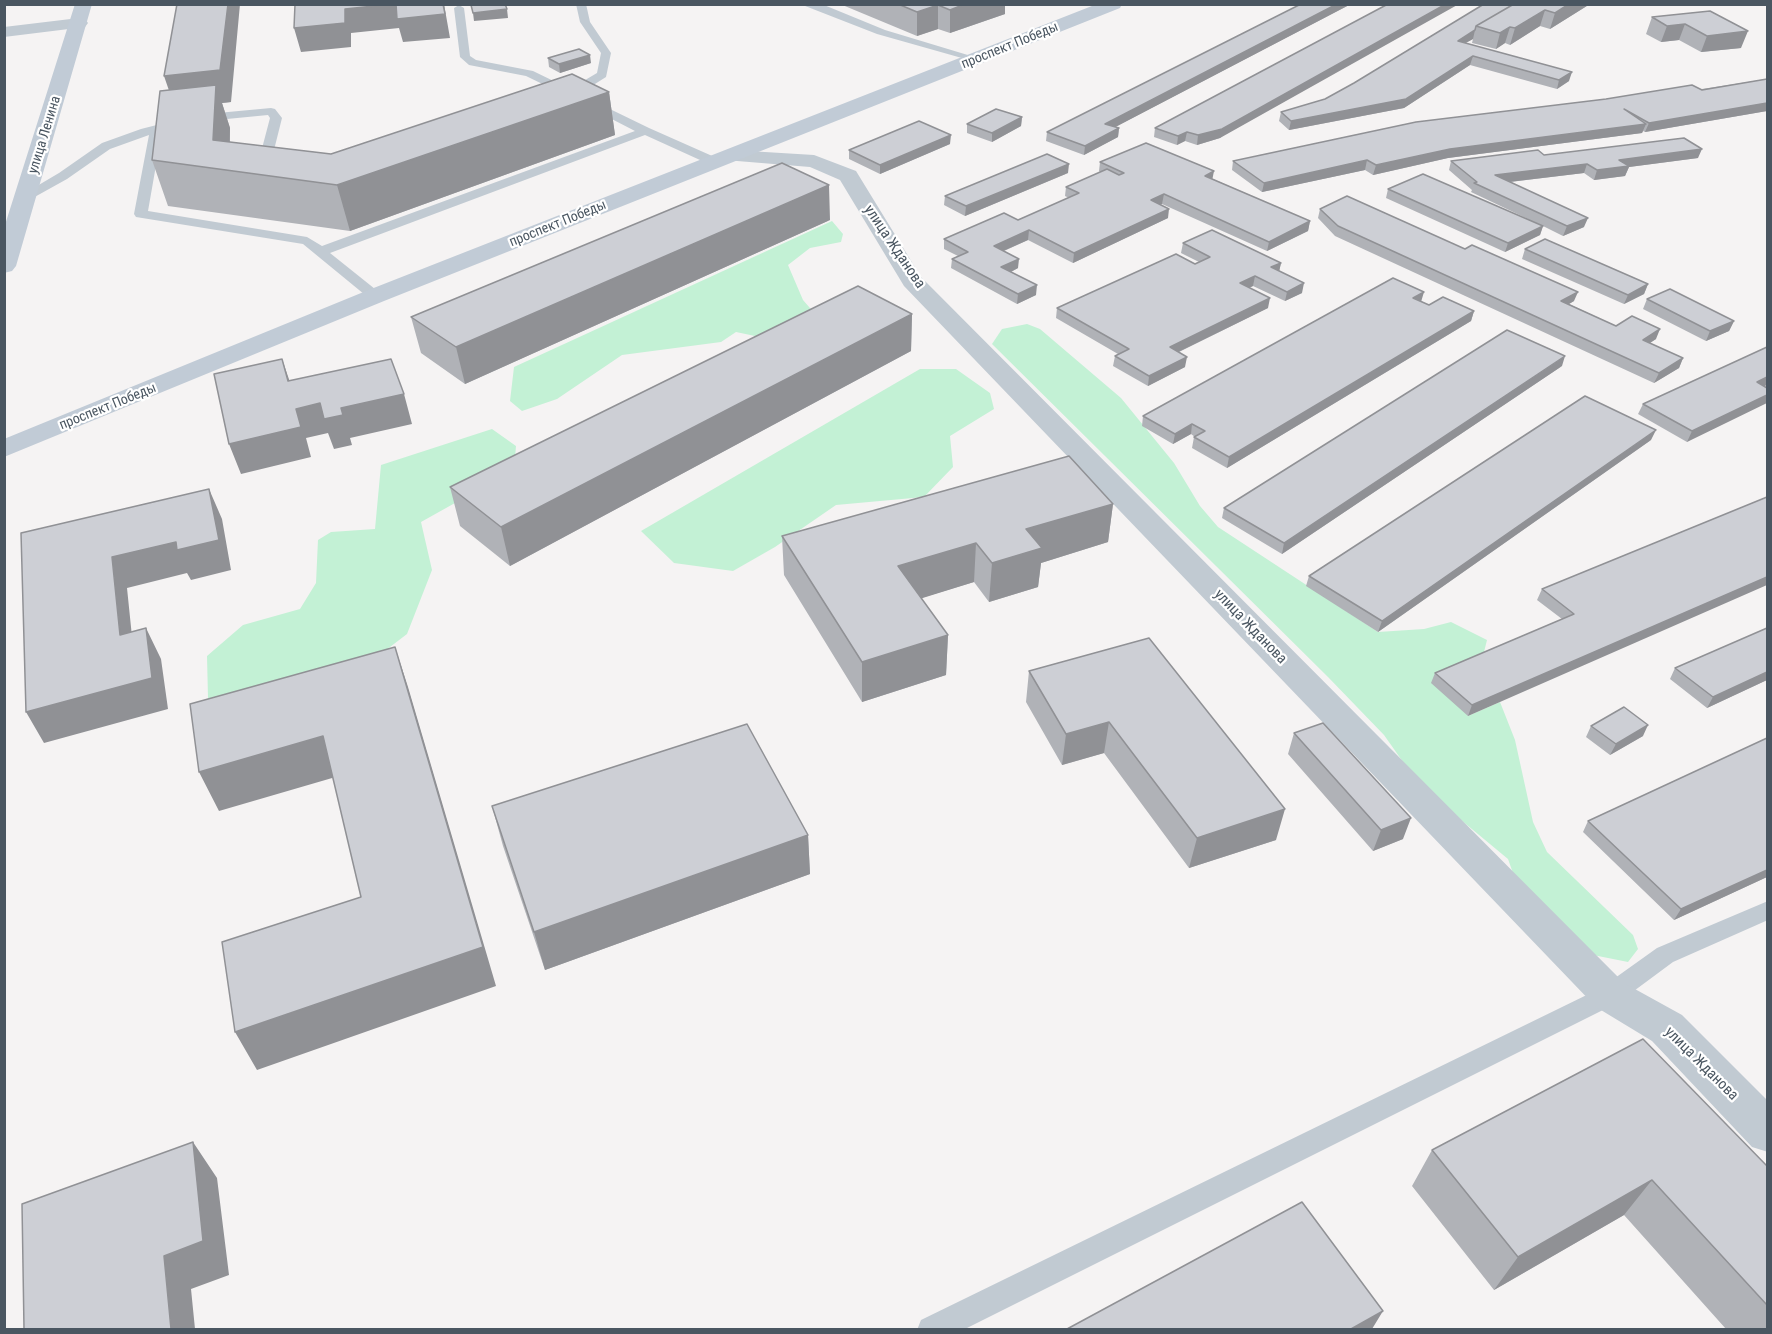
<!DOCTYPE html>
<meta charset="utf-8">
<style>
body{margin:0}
#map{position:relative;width:1772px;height:1334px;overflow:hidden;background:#f5f3f3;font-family:"Roboto Condensed",sans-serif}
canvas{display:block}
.frame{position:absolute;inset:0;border:6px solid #4a5661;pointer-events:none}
</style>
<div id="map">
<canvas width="1772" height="1334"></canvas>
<div class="frame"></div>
</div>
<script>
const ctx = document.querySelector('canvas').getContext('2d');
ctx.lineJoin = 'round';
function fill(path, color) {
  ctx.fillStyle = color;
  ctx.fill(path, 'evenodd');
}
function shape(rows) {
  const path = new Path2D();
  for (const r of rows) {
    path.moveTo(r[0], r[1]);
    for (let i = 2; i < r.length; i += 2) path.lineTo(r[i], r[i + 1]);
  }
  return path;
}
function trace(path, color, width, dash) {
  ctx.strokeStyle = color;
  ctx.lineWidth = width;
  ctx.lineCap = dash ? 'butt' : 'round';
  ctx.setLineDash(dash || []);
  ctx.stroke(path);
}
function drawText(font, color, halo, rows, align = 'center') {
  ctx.font = font + ' "Roboto Condensed",sans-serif';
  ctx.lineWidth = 4.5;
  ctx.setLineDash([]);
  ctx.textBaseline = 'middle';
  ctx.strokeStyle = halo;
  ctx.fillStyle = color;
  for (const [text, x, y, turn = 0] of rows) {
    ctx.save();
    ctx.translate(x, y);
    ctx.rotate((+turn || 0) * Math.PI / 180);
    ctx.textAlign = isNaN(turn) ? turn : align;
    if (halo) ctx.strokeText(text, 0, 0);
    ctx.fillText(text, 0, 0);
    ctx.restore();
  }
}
const green = shape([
 [832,221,843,234,841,242,810,248,788,265,803,300,829,330,739,362,755,336,736,332,721,342,622,355,557,399,522,411,510,401,514,367],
 [1027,324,1040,329,1121,398,1174,463,1200,506,1218,527,1378,632,1424,629,1451,622,1487,640,1468,716,1500,702,1515,740,1533,822,1547,852,1633,935,1638,949,1628,962,1593,955,1519,890,1508,859,1420,786,1384,735,1328,677,992,344,1002,329],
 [920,369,956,369,990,393,994,409,950,436,953,467,924,497,836,505,775,547,733,571,674,563,641,531],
 [492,429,516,446,514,470,421,522,432,570,407,634,356,673,251,713,208,698,207,656,243,625,300,609,316,583,318,540,331,532,375,529,381,465]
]);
const lane = shape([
 [576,4,586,4,590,22,611,53,606,77,579,94,649,128,719,159,721,162,719,165,711,165,645,135,330,253,380,293,382,296,375,300,370,299,303,244,136,217,134,214,149,135,110,149,67,179,31,199,26,200,20,196,59,173,102,143,141,129,196,115,271,108,275,109,282,118,273,154,284,158,286,161,280,165,260,156,270,118,268,115,196,122,162,131,148,211,307,237,322,246,635,131,571,98,563,98,563,94,526,76,469,65,460,57,454,8,459,5,464,8,470,56,476,60,533,71,570,89,597,73,601,53,580,22,576,4],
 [800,4,824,5,885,30,981,59,976,62,877,34,800,4],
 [1768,901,1768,920,1673,962,1619,1002,963,1330,917,1330,921,1320,1601,988,1657,948,1768,901]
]);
const street = shape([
 [79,18,85,19,88,23,85,27,4,37,4,27,79,18],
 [732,150,814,155,856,171,921,277,1624,983,1682,1015,1768,1101,1768,1152,1752,1147,1652,1041,1596,1007,904,286,840,180,810,167,725,160,722,156,725,152,732,150]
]);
const secondary = shape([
 [75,4,92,4,16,266,12,271,4,273,4,228,75,4],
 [1097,4,1122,4,1120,8,384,301,4,457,4,439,366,291,1097,4]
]);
const wall = shape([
 [840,4,1005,4,1005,14,950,33,938,29,917,36],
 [1301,4,1351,4,1115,127,1119,128,1118,137,1084,155,1046,141,1047,132],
 [1388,4,1220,138,1197,145,1185,141,1177,145,1154,137,1155,128],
 [1484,4,1590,4,1550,29,1540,26,1510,45,1505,43,1496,49,1472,43,1473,39,1465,43,1569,81,1557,89,1470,65,1404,108,1289,130,1279,121,1281,112,1325,99,1354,83],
 [1710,11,1741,48,1701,52,1679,40,1661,42,1646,34,1652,17],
 [548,58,591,63,560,73,549,67],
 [1767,79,1767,111,1645,132,1643,131,1642,133,1448,158,1373,175,1365,170,1262,192,1232,170,1233,161],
 [160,91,231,102,222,103,230,128,230,142,331,154,609,92,615,135,350,231,168,206,152,160],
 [1022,117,1021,126,992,142,967,133,967,124],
 [950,144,880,174,849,159,849,150],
 [1544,155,1698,158,1629,167,1625,176,1594,180,1584,173,1510,182,1584,227,1563,236,1543,226,1540,235,1505,252,1386,198,1388,189,1528,219,1471,192,1472,190,1449,170,1451,161],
 [1100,162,1213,179,1310,221,1308,231,1267,251,1162,204,1161,204,1168,218,1073,263,1028,240,1004,251,1018,268,1011,272,1036,295,1017,304,951,268,952,259,958,256,944,249,944,239,1018,220,1069,198,1065,196,1066,187,1100,172,1099,171],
 [1068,173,965,216,944,205,945,196],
 [1320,209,1574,301,1569,304,1616,326,1656,339,1650,343,1683,358,1679,368,1654,383,1335,236,1318,218],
 [830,220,465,384,421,353,411,317],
 [1183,243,1281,263,1279,271,1302,293,1285,301,1253,286,1249,288,1268,308,1179,352,1185,367,1148,386,1113,366,1115,356,1118,354,1056,318,1057,308,1199,262,1181,253],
 [1525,249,1648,284,1644,294,1624,304,1522,259],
 [1647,299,1734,321,1729,331,1706,341,1643,309],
 [1421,301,1429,305,1474,311,1471,321,1227,468,1192,448,1194,437,1195,437,1191,434,1173,444,1142,426,1143,416],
 [912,314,911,351,510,566,460,526,450,487],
 [1562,366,1282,554,1222,518,1224,508],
 [1764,386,1687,442,1638,414,1643,404],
 [1651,440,1378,632,1306,586,1309,576],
 [1767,497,1468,716,1431,683,1435,673,1562,619,1537,600,1542,589],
 [1113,504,1108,542,1041,563,1038,587,989,602,974,582,921,598,948,635,946,675,862,702,784,575,782,536],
 [1767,628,1767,680,1707,708,1670,679,1675,668],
 [1149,638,1276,840,1189,868,1104,753,1062,765,1026,702,1029,671],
 [1591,726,1643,736,1610,755,1586,737],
 [1294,733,1403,839,1373,851,1288,754],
 [1767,738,1767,877,1674,920,1583,832,1588,821],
 [492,806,808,835,810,874,545,970,503,846],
 [1432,1150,1767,1166,1767,1329,1726,1329,1624,1215,1494,1290,1412,1186]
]);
const shadedWall = shape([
 [228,4,240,4,231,102,222,103,230,128,229,171,175,108,164,76],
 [391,4,444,4,450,38,403,42,399,28,351,33,351,47,301,52,294,28,345,9],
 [965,4,1005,4,1005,14,950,33,950,10],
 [1337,4,1351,4,1104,133,1105,124],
 [1446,4,1459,4,1220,138,1197,145,1198,135],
 [1569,4,1590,4,1550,29,1555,13],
 [938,5,938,29,917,36,917,12],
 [507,9,508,18,474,21,473,13],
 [1545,10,1540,26,1510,45,1515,28],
 [1685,24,1679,40,1661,42,1667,26],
 [1510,27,1505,43,1496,49,1500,33],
 [1475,30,1473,39,1455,49,1458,41],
 [1748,31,1741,48,1701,52,1707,36],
 [590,55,591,63,560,73,559,64],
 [1473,56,1470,65,1404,108,1289,130,1291,121],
 [1572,72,1569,81,1557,89,1559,80],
 [609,92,615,135,350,231,337,185],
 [1767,103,1767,111,1645,132,1649,123],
 [1022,117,1021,126,992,142,992,133],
 [1646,124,1642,133,1448,158,1373,175,1376,165,1450,149],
 [1119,128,1118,137,1084,155,1085,146],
 [1187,132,1185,141,1177,145,1178,136],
 [951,135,950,144,880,174,880,165],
 [1702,149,1698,158,1629,167,1625,176,1594,180,1597,170,1619,160],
 [1367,160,1365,170,1262,192,1264,183],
 [1069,164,1068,173,965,216,966,206],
 [1587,164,1584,173,1492,184,1495,175],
 [1214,171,1212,181,1205,176],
 [829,185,830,220,465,384,456,347],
 [1164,194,1162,204,1150,209,1151,200],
 [1169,209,1168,218,1073,263,1074,253],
 [1588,218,1584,227,1563,236,1567,226],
 [1310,221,1308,231,1267,251,1269,242],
 [1543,226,1540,235,1505,252,1508,243],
 [1029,230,1028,240,994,255,994,246],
 [1019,259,1018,268,1001,277,1001,267],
 [1281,263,1279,272,1271,267],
 [1255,276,1253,286,1238,293,1240,283],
 [1304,283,1302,293,1285,301,1287,292],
 [1648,284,1644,294,1624,304,1628,295],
 [1037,285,1036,295,1017,304,1018,294],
 [1424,292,1421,302,1413,298],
 [1578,292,1574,301,1557,311,1561,301],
 [1270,298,1268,308,1168,357,1170,347],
 [1474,311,1471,321,1227,468,1229,457],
 [912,314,911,351,510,566,501,527],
 [1734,321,1729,331,1706,341,1710,331],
 [1660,329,1656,339,1639,350,1643,340],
 [1565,356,1562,366,1282,554,1284,543],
 [1187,357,1185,367,1148,386,1149,376],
 [1683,358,1679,368,1654,383,1659,373],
 [282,359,292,388,320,403,341,408,404,394,412,424,350,438,352,445,334,449,328,433,306,438,311,457,241,474,229,444,288,381],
 [1767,377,1767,385,1752,392,1757,382],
 [1767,395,1767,403,1687,442,1692,431],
 [1192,424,1191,434,1173,444,1175,434],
 [1656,430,1651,440,1378,632,1382,621],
 [209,489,222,519,231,570,191,580,187,573,127,588,135,666,120,635,112,557],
 [1113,504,1108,542,1041,563,1038,587,989,602,992,563,1026,529],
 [976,543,974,582,897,606,898,566],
 [1767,577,1767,585,1468,716,1472,705],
 [146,628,161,659,168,709,44,743,26,712],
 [948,635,946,675,862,702,862,662],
 [395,647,408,687,496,986,257,1070,235,1032,483,947],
 [1767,672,1767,680,1707,708,1713,697],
 [1109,722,1104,753,1062,765,1066,734],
 [1648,725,1643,736,1610,755,1616,744],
 [323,736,339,776,219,811,199,772],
 [1285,809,1276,840,1189,868,1197,838],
 [1411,818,1403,839,1373,851,1381,830],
 [808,835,810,874,545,970,534,932],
 [1767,870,1767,877,1674,920,1681,909],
 [193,1142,217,1178,229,1275,191,1289,195,1329,171,1329,164,1256],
 [1652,1180,1624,1215,1494,1290,1518,1257],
 [1383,1311,1372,1329,1351,1329]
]);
const building = shape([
 [177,4,228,4,220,70,164,76,177,4],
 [295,4,393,4,345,9,345,23,294,28,295,4],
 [396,4,443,4,445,14,397,19,396,4],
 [477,4,505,4,507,9,473,13,471,5,477,4],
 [898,4,965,4,950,10,938,5,917,12,898,4],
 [1301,4,1337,4,1105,124,1119,128,1085,146,1047,132,1301,4],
 [1388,4,1446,4,1222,129,1198,135,1187,132,1178,136,1155,128,1388,4],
 [1484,4,1514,4,1476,26,1475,30,1458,41,1572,72,1559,80,1473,56,1406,99,1291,121,1281,112,1325,99,1354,83,1484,4],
 [1514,4,1569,4,1555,13,1545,10,1515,28,1510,27,1500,33,1476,26,1514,4],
 [1710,11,1748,31,1707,36,1685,24,1667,26,1652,17,1710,11],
 [579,49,590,55,559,64,548,58,579,49],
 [572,74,609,92,337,185,152,160,160,91,216,85,213,140,331,154,572,74],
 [1767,79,1767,103,1649,123,1624,109,1646,124,1450,149,1376,165,1367,160,1264,183,1233,161,1416,122,1606,99,1692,85,1702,90,1767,79],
 [996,109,1022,117,992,133,967,124,996,109],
 [919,121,951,135,880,165,849,150,919,121],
 [1684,138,1702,149,1619,160,1629,166,1597,170,1587,164,1495,175,1588,218,1567,226,1474,183,1477,182,1451,161,1538,150,1544,155,1684,138],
 [1146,143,1214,171,1205,176,1310,221,1269,242,1164,194,1151,200,1169,209,1074,253,1029,230,994,246,1019,259,1001,267,1037,285,1018,294,952,259,968,252,944,239,1004,213,1018,220,1079,193,1066,187,1107,169,1119,175,1124,173,1100,162,1146,143],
 [1047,154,1069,164,966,206,945,196,1047,154],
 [782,163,829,185,456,347,411,317,782,163],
 [1423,174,1543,226,1508,243,1388,189,1423,174],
 [1347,196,1465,249,1472,245,1578,292,1561,301,1616,326,1632,316,1660,329,1643,340,1683,358,1659,373,1338,226,1320,209,1347,196],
 [1212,230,1281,263,1271,267,1304,283,1287,292,1255,276,1240,283,1270,298,1170,347,1187,357,1149,376,1115,356,1129,349,1057,308,1176,254,1195,264,1210,257,1183,243,1212,230],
 [1545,239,1648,284,1628,295,1525,249,1545,239],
 [1393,278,1424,292,1413,298,1429,305,1443,297,1474,311,1229,457,1194,437,1205,431,1192,424,1175,434,1143,416,1393,278],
 [858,286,912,314,501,527,450,487,858,286],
 [1670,289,1734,321,1710,331,1647,299,1670,289],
 [1507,330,1565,356,1284,543,1224,508,1507,330],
 [1767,347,1767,377,1757,382,1767,388,1767,395,1692,431,1643,404,1767,347],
 [282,359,288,381,391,359,404,394,341,408,343,415,324,419,320,403,296,409,301,427,229,444,214,374,282,359],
 [1585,396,1656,430,1382,621,1309,576,1585,396],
 [1069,456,1113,504,1026,529,1042,548,992,563,976,543,898,566,948,635,862,662,782,536,1069,456],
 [209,489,219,540,177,550,176,542,112,557,120,635,146,628,152,678,26,712,21,533,209,489],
 [1767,497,1767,577,1472,705,1435,673,1574,614,1542,589,1767,497],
 [1767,628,1767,672,1713,697,1675,668,1767,628],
 [1149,638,1285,809,1197,838,1109,722,1066,734,1029,671,1149,638],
 [395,647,483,947,235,1032,222,942,361,897,323,736,199,772,190,704,395,647],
 [1624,707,1648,725,1616,744,1591,726,1624,707],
 [1323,723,1411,818,1381,830,1294,733,1323,723],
 [747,724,808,835,534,932,492,806,747,724],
 [1767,738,1767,870,1681,909,1588,821,1767,738],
 [1643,1039,1767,1166,1767,1305,1652,1180,1518,1257,1432,1150,1643,1039],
 [193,1142,203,1241,164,1256,171,1329,24,1329,22,1204,193,1142],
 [1302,1202,1383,1311,1351,1329,1067,1329,1302,1202]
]);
const farStreetnames = [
 ["проспект Победы",1010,46,-22],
 ["улица Ленина",45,135,-73],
 ["проспект Победы",558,224,-22],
 ["проспект Победы",108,407,-22]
];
const streetNames = [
 ["улица Жданова",894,247,56],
 ["улица Жданова",1250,627,46],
 ["улица Жданова",1701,1064,45]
];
fill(green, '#c3f1d5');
fill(lane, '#c1cad2');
fill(street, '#c1cad2');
fill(secondary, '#c1cbd6');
fill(wall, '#b0b2b7');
fill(shadedWall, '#909195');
fill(building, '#cdcfd5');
trace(building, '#909195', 1.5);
drawText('14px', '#4a5661', '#fff', farStreetnames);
drawText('15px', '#4a5661', '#fff', streetNames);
</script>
